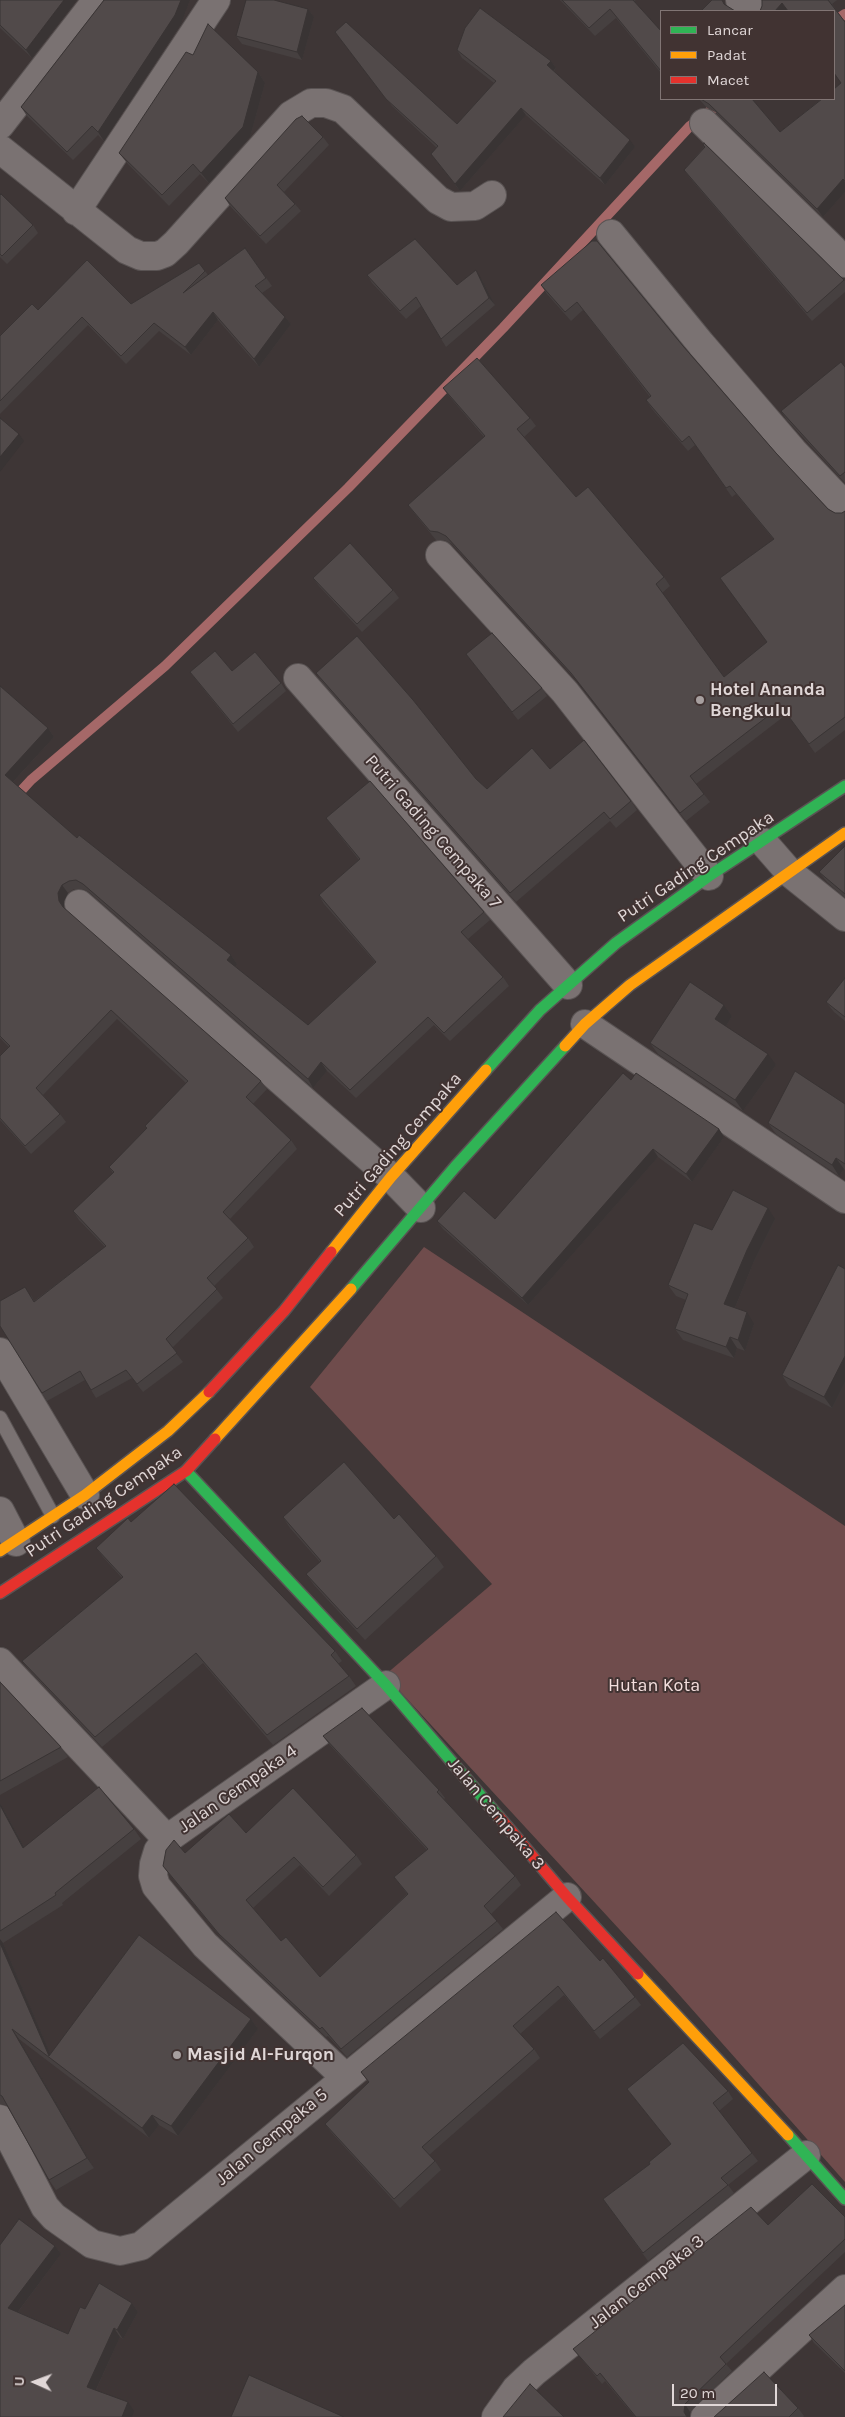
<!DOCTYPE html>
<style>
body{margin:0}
#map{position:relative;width:845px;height:2417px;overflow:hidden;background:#3e3636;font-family:Karla,sans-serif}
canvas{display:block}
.legend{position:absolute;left:660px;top:10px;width:175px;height:90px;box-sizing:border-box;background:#413332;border:1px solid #817574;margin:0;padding:6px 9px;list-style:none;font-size:15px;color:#e0d7d7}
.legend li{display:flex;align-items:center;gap:10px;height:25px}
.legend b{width:25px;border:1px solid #817574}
.north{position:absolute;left:10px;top:2357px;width:50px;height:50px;-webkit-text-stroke:4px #413332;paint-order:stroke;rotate:272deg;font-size:14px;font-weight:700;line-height:20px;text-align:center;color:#e0d7d7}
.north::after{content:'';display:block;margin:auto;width:18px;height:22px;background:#e0d7d7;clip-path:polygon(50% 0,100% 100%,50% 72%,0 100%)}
.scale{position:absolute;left:672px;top:2384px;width:105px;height:22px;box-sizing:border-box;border:2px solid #e0d7d7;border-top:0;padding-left:6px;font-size:15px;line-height:18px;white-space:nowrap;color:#e0d7d7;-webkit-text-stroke:4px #413332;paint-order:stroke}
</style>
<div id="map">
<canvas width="845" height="2417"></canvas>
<ul class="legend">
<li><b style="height:6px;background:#30b455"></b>Lancar</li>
<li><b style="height:6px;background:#ff9f0a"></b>Padat</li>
<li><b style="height:6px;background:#e5322d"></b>Macet</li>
</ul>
<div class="north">U</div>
<div class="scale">20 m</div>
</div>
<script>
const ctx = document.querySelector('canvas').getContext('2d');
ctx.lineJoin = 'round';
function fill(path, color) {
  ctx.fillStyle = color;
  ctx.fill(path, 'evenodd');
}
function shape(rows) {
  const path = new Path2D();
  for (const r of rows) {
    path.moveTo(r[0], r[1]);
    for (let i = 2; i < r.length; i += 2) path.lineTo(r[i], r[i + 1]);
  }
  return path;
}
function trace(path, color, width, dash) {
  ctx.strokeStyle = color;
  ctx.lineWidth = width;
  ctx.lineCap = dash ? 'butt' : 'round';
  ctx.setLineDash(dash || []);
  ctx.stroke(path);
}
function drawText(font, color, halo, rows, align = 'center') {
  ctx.font = font + ' Karla,sans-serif';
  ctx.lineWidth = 4;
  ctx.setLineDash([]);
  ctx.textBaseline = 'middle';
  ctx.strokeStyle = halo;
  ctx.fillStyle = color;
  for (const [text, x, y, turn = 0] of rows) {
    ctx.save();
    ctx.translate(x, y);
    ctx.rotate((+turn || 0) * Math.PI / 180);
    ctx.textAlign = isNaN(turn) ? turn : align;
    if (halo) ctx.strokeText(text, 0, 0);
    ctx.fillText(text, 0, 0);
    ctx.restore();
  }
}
const green = shape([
 [424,1247,845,1526,845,2182,667,1981,385,1675,492,1584,310,1387]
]);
const stream = shape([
 [834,21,845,14],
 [0,814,31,780,165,666,348,488,503,328,690,126,726,99]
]);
const lane = shape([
 [0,1418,53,1516]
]);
const street = shape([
 [740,0,753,11],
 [704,123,833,249,845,263],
 [0,125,97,0],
 [0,149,127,250,141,256,157,256,165,253,176,243,291,115,311,103,326,103,343,109,438,200,451,207,475,206,492,195],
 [76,211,216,0],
 [611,234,701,344,793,451,845,506],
 [440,555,565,692,709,876],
 [298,678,568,985],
 [763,842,790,873,845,917],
 [79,904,391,1177,421,1208],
 [585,1024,845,1199],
 [0,1352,85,1495],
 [0,1511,16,1542],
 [0,1662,167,1839,386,1685],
 [167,1839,158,1851,154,1864,153,1876,156,1886,205,1945,345,2077],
 [0,2119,45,2207,54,2217,92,2244,120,2251,141,2246,567,1897],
 [496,2417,516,2389,534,2372,806,2155],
 [705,2417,845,2289]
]);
const fast = shape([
 [486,1070,540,1010,616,943,709,876,845,786],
 [351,1289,455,1167,565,1046],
 [186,1471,386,1685,499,1817],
 [788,2135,845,2199]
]);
const slow = shape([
 [565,1046,585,1024,630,985,845,833],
 [331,1252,391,1177,486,1070],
 [215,1439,351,1289],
 [0,1551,85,1495,168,1431,209,1392],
 [638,1974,788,2135]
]);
const jam = shape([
 [209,1392,284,1311,331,1252],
 [0,1593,186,1471,215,1439],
 [499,1817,567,1897,638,1974]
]);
const wall = shape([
 [0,0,77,0,32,58,0,28],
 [104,0,190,0,181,24,104,141,98,135,73,160,27,116,21,107],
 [560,0,636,0,634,1,661,31,661,73,616,18,595,36],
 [762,0,837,0,832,4,845,22,845,192,823,217,715,112,707,108,699,99,752,99,780,132,841,83,834,11,762,6],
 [308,9,314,17,302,60,242,44,236,36],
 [335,32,457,124,494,83,462,58,457,50,551,61,556,68,554,71,635,147,605,185,526,115,460,191,431,154,437,148,392,106],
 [193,55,258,72,265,83,250,137,209,183,200,174,169,206,127,163,119,153],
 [323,137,329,145,284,192,295,204,301,211,266,244,230,206,225,198],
 [703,145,845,281,845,292,812,321,690,178,684,170,704,147],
 [0,195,33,225,38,233,7,264,0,257],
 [245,248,272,286,262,293,285,317,291,324,259,367,218,320,191,355,159,331,126,364,88,325,0,414,0,336,38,310,131,304,199,263,208,275],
 [367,275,457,285,481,278,495,305,446,347,421,306,406,319,372,283],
 [541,285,683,346,776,453,828,509,835,513,842,513,845,511,845,730,815,753,787,714,696,784,710,802,686,821,577,681,452,544,444,540,436,540,414,513,408,505,484,437,449,396,443,388,530,418,536,426,524,437,576,497,664,577,670,586,662,593,724,677,767,643,774,540,736,494,732,497,695,445,688,451,652,409,646,400,650,397,583,310,571,321,547,294],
 [845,367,845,483,786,419,781,411],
 [313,578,393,590,399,598,362,632,319,586],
 [466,654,542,688,547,696,518,720],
 [232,671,281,683,286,691,238,732,196,680,190,672],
 [316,673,476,779,487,789,550,769,631,801,637,810,616,828,610,821,516,902,322,682],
 [0,686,48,728,54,737,13,782,77,838,231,955,237,964,234,966,308,1025,375,962,324,904,319,895,359,860,332,826,326,818,484,912,490,920,468,939,503,977,509,986,450,1041,434,1025,356,1098,327,1071,313,1088,89,892,82,889,74,889,68,893,64,901,64,909,261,1081,267,1089,253,1104,291,1140,297,1149,230,1219,248,1238,254,1247,214,1286,223,1298,172,1348,183,1362,143,1392,132,1378,96,1398,85,1380,47,1401,42,1393,31,1295,34,1301,105,1247,79,1220,73,1211,113,1173,109,1167,147,1129,145,1126,186,1083,117,1019,43,1095,60,1114,66,1122,31,1154,0,1120,0,1056,9,1047,0,1038],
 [845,846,845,898,827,882,819,872],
 [845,978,845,1021,834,1012,826,1002],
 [724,1005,732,1016,726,1026,776,1065,743,1111,658,1054,650,1043],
 [631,1080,719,1129,724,1137,692,1182,658,1157,528,1305,443,1229,437,1221,495,1219],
 [845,1104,845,1170,844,1169,839,1176,776,1134,768,1123],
 [775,1219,754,1261,735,1308,754,1324,745,1351,737,1348,734,1358,683,1340,675,1329,686,1300,676,1296,668,1285,712,1230],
 [845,1269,845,1382,832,1408,789,1386,782,1375],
 [283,1517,436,1556,444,1567,365,1640,314,1585,306,1574,320,1562,290,1528],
 [131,1522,335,1651,342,1661,338,1664,349,1676,356,1686,273,1745,203,1663,102,1747,29,1670,22,1661,122,1578,103,1557,96,1548],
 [0,1682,61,1747,68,1757,0,1795],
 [323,1736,439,1790,445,1798,444,1799,515,1876,521,1885,491,1914,503,1929,347,2057,328,2036,326,2037,225,1942,169,1874,163,1866,185,1853,246,1833,356,1855,362,1864,329,1896,300,1865,253,1908,281,1941,320,1977,407,1894,394,1877,427,1850,329,1744],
 [0,1803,24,1847,134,1829,141,1839,62,1903,63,1905,3,1943,50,2053,251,2019,258,2029,178,2136,159,2125,149,2138,19,2039,94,2168,56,2190,49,2180,7,2106,0,2104],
 [600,1961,635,1997,641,2005,600,2039,564,1995,520,2034,534,2049,540,2058,429,2155,435,2161,441,2170,400,2208,331,2132,325,2124,369,2083,361,2072],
 [627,2089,728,2091,733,2099,719,2111,758,2161,728,2185,734,2193,648,2261,603,2199,650,2164,671,2144],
 [845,2217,845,2252,726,2364,732,2371,690,2412,690,2417,635,2417,605,2381,602,2384,579,2356,573,2349,768,2225],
 [0,2245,55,2246,61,2254,18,2312,68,2334,85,2309,132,2303,138,2312,123,2339,120,2337,96,2390,134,2411,0,2417],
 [845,2305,845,2373,814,2343,809,2335],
 [798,2408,804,2416,803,2417,714,2417]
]);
const shadedWall = shape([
 [64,0,77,0,32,58,26,50],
 [181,0,190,0,181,24,104,141,98,132],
 [782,3,788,11,775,11],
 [308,9,314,17,302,60,297,52],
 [551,61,556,68,552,72,547,65],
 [258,72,265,83,250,137,209,183,201,173],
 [521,108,526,115,460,191,455,184],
 [630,140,635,147,605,185,600,178],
 [843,179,845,182,845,192,823,217,817,209],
 [476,270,481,278,495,305,489,298],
 [213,312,218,320,191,355,185,347],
 [285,317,291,324,259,367,254,359],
 [19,434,24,441,0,472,0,457],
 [48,728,54,737,11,784,5,775],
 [62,885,68,893,64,901,64,909,59,901,58,893],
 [231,955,237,964,233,969,227,960],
 [724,1005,732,1016,723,1031,715,1019],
 [768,1054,776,1065,743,1111,735,1100],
 [321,1062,327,1071,313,1088,308,1079],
 [719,1129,724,1137,692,1182,686,1174],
 [653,1149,658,1157,528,1305,522,1298],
 [836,1158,844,1169,839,1176,832,1165],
 [768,1208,775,1219,754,1261,732,1315,724,1304,747,1250],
 [747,1312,754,1324,745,1351,738,1340],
 [730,1337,737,1348,734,1358,726,1347],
 [845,1356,845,1382,832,1408,824,1397],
 [0,1803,30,1858,23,1848,0,1805],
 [0,1939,3,1943,53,2060,49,2056,0,1943],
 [251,2019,258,2029,178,2136,171,2126],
 [12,2029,19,2039,94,2168,87,2158],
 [152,2115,159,2125,149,2138,142,2128],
 [55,2246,61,2254,14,2317,8,2308],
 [132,2303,138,2312,123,2339,117,2330],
 [114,2328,120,2337,93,2396,87,2387],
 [128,2402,134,2411,132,2417,122,2417],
 [685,2404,690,2412,690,2417,687,2417,684,2412]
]);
const building = shape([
 [0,0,64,0,26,50,0,25,0,0],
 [104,0,181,0,175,15,98,132,92,126,67,152,21,107,104,0],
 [246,0,274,0,308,9,297,52,236,36,246,0],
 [562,0,633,0,661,31,661,71,610,9,589,28,562,0],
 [712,0,722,0,724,4,735,11,701,11,712,0],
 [762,0,828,0,845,22,845,181,843,179,817,209,709,104,701,99,752,99,780,132,822,99,834,99,834,89,841,83,834,73,834,11,788,11,782,3,775,11,760,11,762,6,762,0],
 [480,8,551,61,547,65,630,140,600,178,521,108,455,184,431,154,438,146,386,99,335,32,346,22,457,124,496,81,457,50,465,28,480,8],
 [208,24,258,72,243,127,201,173,193,164,162,195,119,153,186,52,193,55,208,24],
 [302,116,323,137,277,185,295,204,260,236,225,198,296,119,302,116],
 [704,143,844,280,807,313,684,170,705,147,703,145,704,143],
 [1,194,33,225,2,256,0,254,0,195,1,194],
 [415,239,457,285,476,270,489,298,441,339,416,297,400,311,367,275,415,239],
 [592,241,597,241,683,346,776,453,828,509,835,513,842,513,845,511,845,717,809,744,781,706,690,776,704,794,680,813,571,673,446,536,438,532,430,531,408,505,485,436,443,388,477,358,530,418,517,429,576,497,588,487,664,577,656,584,724,677,767,642,720,578,774,539,730,486,726,488,689,436,682,442,646,400,651,396,577,302,565,312,541,285,592,241],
 [245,248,266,278,255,286,285,317,254,359,213,312,185,347,154,323,121,356,82,317,0,401,0,336,32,304,38,310,87,260,131,304,199,263,205,271,183,293,245,248],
 [841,362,845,367,845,472,840,476,781,411,841,362],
 [0,418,19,434,0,457,0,418],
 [350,543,393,590,357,624,313,578,350,543],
 [492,633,542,688,512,712,466,654,492,633],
 [357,636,413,700,476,779,487,789,532,748,550,769,584,740,631,801,610,819,604,812,510,893,316,673,357,636],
 [215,651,232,671,255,652,281,683,233,724,190,672,215,651],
 [0,686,48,728,5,775,77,838,79,835,231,955,227,960,308,1025,376,962,319,895,360,859,326,818,370,781,484,912,461,932,503,977,444,1033,428,1017,350,1090,321,1062,308,1079,83,884,76,880,69,881,62,885,58,893,59,901,63,907,261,1081,246,1097,291,1140,223,1212,248,1238,207,1278,217,1289,166,1339,177,1353,137,1384,126,1370,91,1390,80,1371,42,1393,0,1326,0,1301,25,1287,34,1302,106,1246,73,1211,114,1172,109,1167,147,1128,145,1126,188,1081,111,1010,36,1088,60,1114,25,1146,0,1118,0,1056,10,1046,0,1036,0,686],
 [845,846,845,894,819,872,845,846],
 [845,978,845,1017,826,1002,845,978],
 [690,982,724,1005,715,1019,768,1054,735,1100,650,1043,690,982],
 [795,1071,845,1104,845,1164,836,1158,832,1165,768,1123,795,1071],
 [623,1073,631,1080,636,1073,719,1129,686,1174,653,1149,522,1298,437,1221,464,1191,495,1219,623,1073],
 [733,1190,768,1208,747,1250,724,1304,747,1312,738,1340,730,1337,726,1347,675,1329,688,1294,668,1285,694,1223,712,1230,733,1190],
 [838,1265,845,1269,845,1356,824,1397,782,1375,838,1265],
 [344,1462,394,1519,399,1514,436,1556,357,1629,306,1574,321,1561,283,1517,344,1462],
 [174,1484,335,1651,331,1655,349,1676,267,1735,196,1653,95,1737,22,1661,123,1577,96,1548,128,1518,131,1522,174,1484],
 [0,1682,61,1747,0,1781,0,1682],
 [362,1708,439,1790,437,1792,515,1876,484,1906,497,1921,341,2049,322,2027,320,2029,219,1934,163,1866,166,1850,174,1840,185,1853,229,1814,246,1833,293,1788,356,1855,323,1887,294,1857,246,1900,281,1941,286,1937,320,1977,408,1894,394,1877,428,1849,323,1736,362,1708],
 [99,1787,134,1829,55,1893,56,1895,0,1931,0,1805,23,1848,99,1787],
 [556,1912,600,1961,603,1958,635,1997,594,2031,558,1986,513,2026,534,2049,422,2147,435,2161,394,2199,325,2124,369,2082,361,2072,556,1912],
 [139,1935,251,2019,171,2126,152,2115,142,2128,12,2029,87,2158,49,2180,2,2096,0,2095,0,1943,49,2056,139,1935],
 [683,2043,728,2091,713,2103,752,2153,721,2178,728,2185,643,2253,603,2199,650,2164,649,2162,671,2144,627,2089,683,2043],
 [812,2184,845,2217,845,2239,720,2357,726,2364,685,2404,684,2412,687,2417,636,2417,600,2373,597,2376,573,2349,751,2207,768,2225,812,2184],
 [19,2219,55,2246,8,2308,68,2334,80,2307,85,2309,99,2283,132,2303,117,2330,114,2328,87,2387,128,2402,122,2417,0,2417,0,2245,19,2219],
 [845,2305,845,2371,809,2335,845,2305],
 [764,2372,798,2408,789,2417,714,2417,764,2372],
 [249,2375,344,2417,231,2417,249,2375],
 [530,2384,564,2417,503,2417,530,2384]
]);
const markers = [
 [700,700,5,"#a79f9f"],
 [177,2055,5,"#a79f9f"]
];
const poiNames = [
 ["Hotel Ananda",710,690],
 ["Bengkulu",710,711],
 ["Masjid Al-Furqon",187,2055]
];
const streetNames = [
 ["Putri Gading Cempaka 7",433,832,49],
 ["Putri Gading Cempaka",696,867,-34],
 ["Putri Gading Cempaka",398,1145,-49],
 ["Putri Gading Cempaka",104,1502,-34],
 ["Jalan Cempaka 4",238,1789,-35],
 ["Jalan Cempaka 3",496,1814,50],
 ["Jalan Cempaka 5",272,2137,-40],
 ["Jalan Cempaka 3",647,2282,-38]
];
const parkNames = [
 ["Hutan Kota",654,1686]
];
fill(green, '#6f4c4c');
trace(stream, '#a56868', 10);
trace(lane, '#595353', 16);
trace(street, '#595353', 30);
trace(fast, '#595353', 14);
trace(slow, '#595353', 14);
trace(jam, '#595353', 14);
trace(lane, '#7a7272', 14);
trace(street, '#7a7272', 28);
trace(fast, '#30b455', 11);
trace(slow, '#ff9f0a', 11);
trace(jam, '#e5322d', 11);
fill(wall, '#464040');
fill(shadedWall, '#393434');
fill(building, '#514a4a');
trace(building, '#393434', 1);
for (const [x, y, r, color] of markers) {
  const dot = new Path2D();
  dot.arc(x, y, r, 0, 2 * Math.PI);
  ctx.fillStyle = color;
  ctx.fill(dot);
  trace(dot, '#413332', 2);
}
drawText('bold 18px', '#e0d7d7', '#413332', poiNames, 'left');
drawText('18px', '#e0d7d7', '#413332', streetNames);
drawText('18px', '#f3dedd', '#413332', parkNames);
</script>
